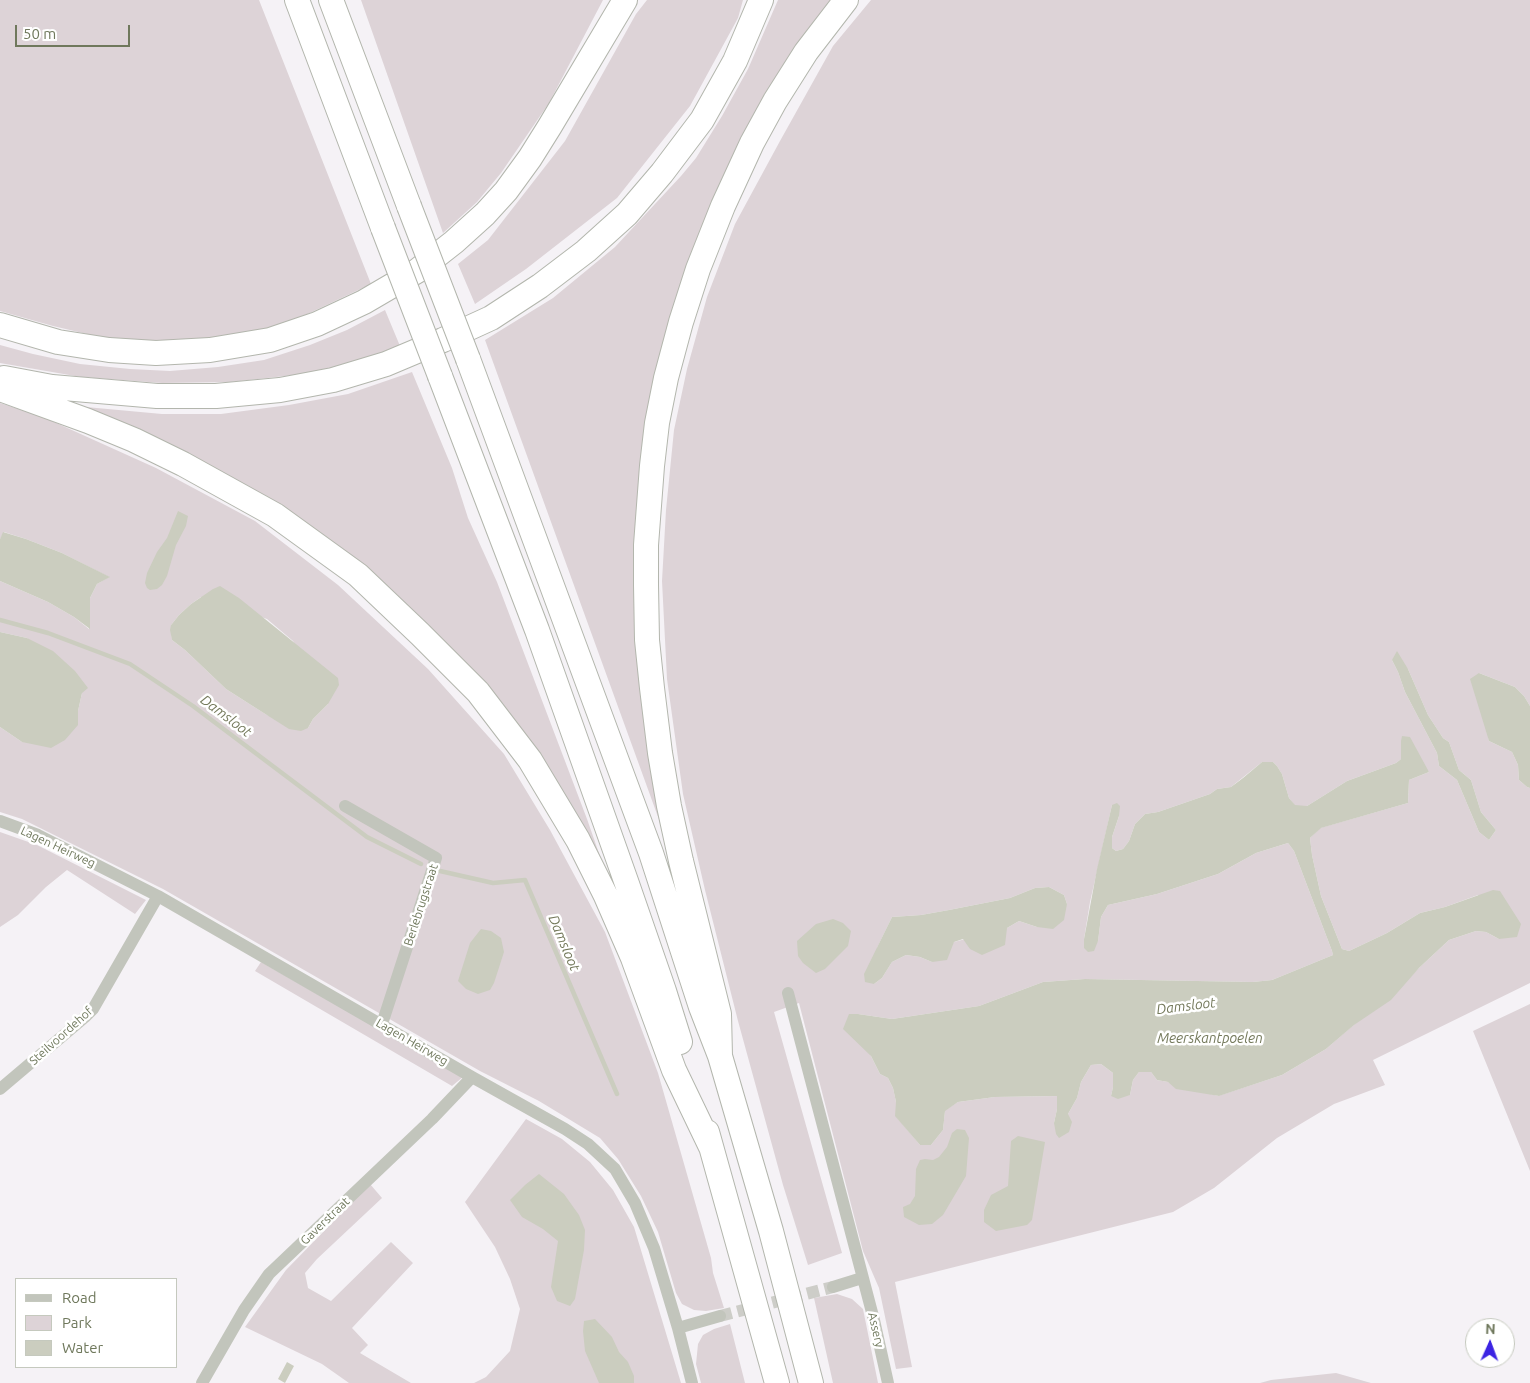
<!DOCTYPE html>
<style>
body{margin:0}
#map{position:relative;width:1530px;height:1383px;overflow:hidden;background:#f5f2f6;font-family:Ubuntu,sans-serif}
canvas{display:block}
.legend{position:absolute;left:15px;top:1278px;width:162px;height:90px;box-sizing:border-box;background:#fff;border:1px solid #c5c9be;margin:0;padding:6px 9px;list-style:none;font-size:15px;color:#6f785c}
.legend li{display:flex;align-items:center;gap:10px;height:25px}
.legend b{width:25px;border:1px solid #c5c9be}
.north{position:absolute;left:1465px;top:1318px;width:50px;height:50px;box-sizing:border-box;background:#fff;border:1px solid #c5c9be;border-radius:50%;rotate:2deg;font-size:14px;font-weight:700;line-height:20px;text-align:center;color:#6f785c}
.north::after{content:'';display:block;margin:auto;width:18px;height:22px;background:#3c24e3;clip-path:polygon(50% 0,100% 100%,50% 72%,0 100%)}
.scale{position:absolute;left:15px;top:25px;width:115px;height:22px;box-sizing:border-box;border:2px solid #6f785c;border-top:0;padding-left:6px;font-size:15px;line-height:18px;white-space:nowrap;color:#6f785c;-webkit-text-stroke:4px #fff;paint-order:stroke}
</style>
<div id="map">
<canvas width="1530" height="1383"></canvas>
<ul class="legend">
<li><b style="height:6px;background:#c2c5bc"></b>Road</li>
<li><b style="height:14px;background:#ddd3d7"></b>Park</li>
<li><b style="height:14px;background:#cbcdbf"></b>Water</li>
</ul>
<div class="north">N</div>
<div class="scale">50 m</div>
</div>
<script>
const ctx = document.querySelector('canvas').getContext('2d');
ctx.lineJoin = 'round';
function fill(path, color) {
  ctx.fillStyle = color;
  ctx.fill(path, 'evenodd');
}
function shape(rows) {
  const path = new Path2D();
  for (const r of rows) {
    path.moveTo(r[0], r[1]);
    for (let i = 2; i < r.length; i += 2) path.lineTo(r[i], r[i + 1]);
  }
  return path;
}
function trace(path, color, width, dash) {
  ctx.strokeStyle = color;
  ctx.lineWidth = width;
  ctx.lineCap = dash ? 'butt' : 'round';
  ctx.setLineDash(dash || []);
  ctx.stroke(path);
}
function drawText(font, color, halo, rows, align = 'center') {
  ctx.font = font + ' Ubuntu,sans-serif';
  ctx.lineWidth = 5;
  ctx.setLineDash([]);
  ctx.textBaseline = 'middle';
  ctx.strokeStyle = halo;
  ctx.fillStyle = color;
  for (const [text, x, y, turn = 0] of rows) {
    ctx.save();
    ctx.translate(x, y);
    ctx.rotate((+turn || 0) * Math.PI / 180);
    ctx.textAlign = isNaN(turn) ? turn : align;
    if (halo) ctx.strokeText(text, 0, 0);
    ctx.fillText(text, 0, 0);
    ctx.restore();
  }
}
const green = shape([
 [0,0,259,0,371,284,297,319,257,331,211,339,160,342,108,339,53,326,0,311],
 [361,0,603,0,549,103,501,173,477,202,443,233],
 [647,0,743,0,738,18,690,106,617,198,526,269,475,304,458,264,488,240,565,141,636,14],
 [778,0,836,0,724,182,638,500,670,850,485,340,553,298,615,247,681,176,696,158,722,116,748,69],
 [871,0,1530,0,1530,706,1524,696,1515,687,1479,673,1489,741,1512,752,1518,765,1519,780,1527,787,1530,788,1530,983,1373,1060,1385,1085,1334,1104,1277,1138,1214,1188,1173,1212,895,1282,912,1367,896,1369,879,1288,863,1251,799,1003,774,1012,842,1253,808,1265,783,1185,738,1021,705,890,683,794,667,679,662,581,666,510,674,430,687,369,707,297,735,224,780,141,833,46],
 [1392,660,1408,669,1428,715,1443,738,1449,742,1459,770,1471,780,1481,812,1496,830,1489,840,1479,832,1457,780,1439,766,1437,753,1405,692,1398,672],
 [1401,741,1429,772,1409,780,1408,803,1320,828,1310,838,1312,855,1321,896,1342,949,1349,951,1387,933,1420,913,1445,907,1478,895,1499,939,1486,932,1476,931,1449,940,1419,968,1326,1049,1282,1075,1218,1096,1168,1082,1157,1080,1151,1072,1139,1072,1133,1080,1130,1095,1111,1096,1113,1087,1113,1073,1101,1064,1091,1065,1081,1082,1077,1098,1068,1114,1054,1123,1057,1109,1058,1096,995,1097,958,1102,945,1110,943,1130,931,1145,920,1145,896,1116,896,1102,893,1088,888,1078,880,1074,871,1056,858,1014,892,1019,979,1006,1043,982,1085,979,1253,982,1272,980,1333,955,1332,951,1294,851,1288,843,1256,853,1218,874,1157,894,1108,905,1101,917,1098,941,1084,948,1084,939,1090,902,1112,805,1119,816,1112,837,1112,848,1116,851,1123,849,1129,841,1135,824,1145,814,1158,812,1210,794,1217,789,1231,787,1262,762,1273,762,1277,766,1282,774,1289,798,1295,806,1307,806,1347,781,1396,763,1401,759],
 [1049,887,1064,895,1067,904,1037,927,1019,921,1007,928,954,942,932,962,920,957,906,955,892,962,882,978,874,984,877,948,892,917,921,915,949,910,1010,898,1035,888],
 [385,310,400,346,349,364,303,374,231,382,162,383,81,377,0,363,0,345,33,354,80,364,130,369,170,371,218,367,264,360,310,345,347,330],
 [412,372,452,468,468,518,497,582,587,819,610,885,396,596,75,406,162,414,221,414,289,405,348,394],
 [0,403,43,417,156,468,255,521,338,585,428,669,504,754,550,830,605,932,658,1073,711,1258,713,1273,724,1308,706,1311,694,1310,682,1304,676,1293,658,1232,641,1196,618,1159,600,1138,539,1101,480,1071,163,889,22,819,0,812,0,727,22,742,78,711,82,693,27,638,0,632,0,581,48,602,74,617,89,629,90,598,97,584,109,577,62,553,26,539,4,532,0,539],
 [201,597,267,619,293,641,328,704,313,719,308,728,267,715,251,705,226,689,185,650,172,640,171,625,179,615,191,604],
 [0,832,37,845,146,900,135,914,67,870,46,887,18,915,0,927],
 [261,962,463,1077,452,1086,255,971],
 [1530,1004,1530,1171,1473,1031],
 [526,1119,562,1139,590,1162,613,1190,634,1227,681,1383,474,1383,486,1377,510,1351,520,1309,510,1279,495,1247,465,1202],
 [370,1184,382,1198,317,1259,305,1273,308,1288,331,1301,391,1242,413,1263,352,1328,368,1345,360,1353,411,1383,349,1383,322,1364,245,1327,286,1270],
 [837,1294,852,1299,863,1309,878,1383,833,1383,814,1298],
 [730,1324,745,1383,701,1383,696,1364,698,1344,703,1335,714,1329],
 [1336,1373,1371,1383,1260,1383,1271,1380]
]);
const water = shape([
 [178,511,188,516,186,526,176,545,167,576,162,585,157,589,150,590,147,588,145,583,147,573,157,552,167,538],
 [3,532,26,539,62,553,110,577,97,584,90,598,90,629,74,617,48,602,0,581,0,539],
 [220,586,239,598,338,678,339,685,328,704,313,719,308,728,301,731,289,729,251,705,226,689,185,650,172,640,170,630,171,625,179,615,191,604,213,589],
 [0,632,27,638,53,651,75,671,88,688,82,693,78,711,78,725,65,740,51,748,22,742,0,727],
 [1397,651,1408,669,1428,715,1443,738,1449,742,1459,770,1471,780,1481,812,1496,830,1489,840,1479,832,1457,780,1439,766,1437,753,1405,692,1398,672,1392,660],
 [1479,673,1515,687,1524,696,1530,706,1530,788,1527,787,1519,780,1518,765,1512,752,1489,741,1470,679],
 [1402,736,1410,737,1429,772,1409,780,1408,803,1321,828,1310,838,1312,855,1321,896,1342,949,1349,951,1387,933,1420,913,1445,907,1493,890,1500,891,1521,924,1517,937,1499,939,1486,932,1476,931,1449,940,1419,968,1391,1000,1354,1025,1326,1049,1282,1075,1219,1096,1176,1089,1168,1082,1157,1080,1151,1072,1139,1072,1133,1080,1130,1095,1118,1099,1111,1096,1113,1087,1113,1073,1101,1064,1091,1065,1081,1082,1077,1098,1068,1114,1072,1122,1069,1132,1059,1138,1056,1134,1054,1123,1057,1109,1057,1096,995,1097,958,1102,945,1111,943,1130,931,1145,920,1145,895,1116,896,1102,893,1088,888,1078,880,1074,871,1056,843,1029,849,1014,858,1014,892,1019,979,1006,1043,982,1085,979,1253,982,1272,980,1333,955,1332,951,1294,851,1288,843,1256,853,1218,874,1157,894,1108,905,1101,917,1098,941,1094,951,1088,952,1084,948,1084,939,1097,869,1112,805,1117,803,1120,806,1119,816,1112,837,1112,848,1116,851,1123,849,1129,841,1135,824,1145,814,1158,812,1210,794,1217,789,1231,787,1243,778,1262,762,1273,762,1277,766,1282,774,1289,798,1295,805,1307,806,1347,781,1396,763,1401,759,1401,741],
 [1049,887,1064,895,1067,904,1064,920,1053,929,1037,927,1019,921,1007,928,1005,945,982,955,970,949,963,939,954,942,947,960,932,962,920,957,906,955,892,962,882,978,874,984,865,982,864,974,892,917,921,915,949,910,1010,898,1035,888],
 [833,919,843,923,851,931,848,946,825,969,816,973,803,963,798,956,797,941,816,924],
 [481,929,491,931,501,938,504,952,494,983,490,990,478,994,466,989,458,981,470,943],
 [957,1129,965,1130,969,1138,966,1176,943,1215,932,1224,919,1225,904,1217,903,1207,910,1204,915,1196,916,1169,920,1160,925,1159,933,1160,939,1157,947,1147,952,1133],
 [1018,1136,1045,1142,1032,1220,1027,1225,996,1231,984,1222,984,1210,991,1195,1008,1186,1011,1141],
 [539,1174,564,1194,579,1215,585,1230,584,1250,575,1299,570,1306,557,1301,551,1287,558,1241,543,1229,522,1217,510,1200,525,1185],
 [595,1319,612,1337,619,1352,628,1362,634,1376,634,1383,599,1383,585,1351,583,1331,584,1321],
 [287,1362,294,1366,285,1383,278,1379]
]);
const stream = shape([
 [0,620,48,633,130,664,193,706,367,837,421,864],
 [440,871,493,883,525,880,617,1094]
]);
const streetTunnel = shape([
 [720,1316,833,1287]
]);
const street = shape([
 [345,806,436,858,382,1024],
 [0,821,38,835,158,896,472,1077,565,1129,588,1144,615,1169,635,1203,654,1248,678,1328,692,1383],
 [788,993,874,1320,888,1383],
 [0,1089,85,1017,93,1009,158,896],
 [833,1287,862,1278],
 [678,1328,720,1316],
 [202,1383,244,1310,269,1274,432,1119,472,1077]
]);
const highway = shape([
 [297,0,383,228],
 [331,0,409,206],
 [0,325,58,342,109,350,156,353,210,350,270,340,317,324,364,302,417,271,454,242,485,214,506,191,530,158,550,126,625,0],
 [468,359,651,853,701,1007,720,1056,771,1231,811,1383],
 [440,376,537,630,626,881,664,991,680,1042],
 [4,378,52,387,157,396,216,396,280,390,333,380,386,364,443,340,491,318,540,286,586,251,627,214,662,173,702,120,735,61,761,0],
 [0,389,88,421,134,440,183,464,275,515,358,575,420,634,478,692,530,760,578,840,606,896,633,958,674,1070,711,1147],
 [720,1056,719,1014,681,861,669,806,660,753,652,688,647,640,646,585,646,545,652,466,657,423,666,378,681,322,698,269,723,206,752,143,775,101,806,52,846,0],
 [707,1132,777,1383]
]);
const highwayBridge = shape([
 [409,206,468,359],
 [383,228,440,376]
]);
const streetNames = [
 ["Lagen Heirweg",58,847,25],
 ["Berlebrugstraat",421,905,-72],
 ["Steilvoordehof",61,1036,-42],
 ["Lagen Heirweg",412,1042,30],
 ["Gaverstraat",325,1221,-44],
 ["Assery",876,1330,77]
];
const waterNames = [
 ["Damsloot",226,716,37],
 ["Damsloot",564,943,67],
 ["Damsloot",1186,1006,-7],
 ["Meerskantpoelen",1210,1038]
];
fill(green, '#ddd3d7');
fill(water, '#cbcdbf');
trace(stream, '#cbcdbf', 4.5);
trace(streetTunnel, '#cdcdc8', 12, [12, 6]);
trace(highway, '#b3b6ad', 26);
trace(street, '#c2c5bc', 12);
trace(highway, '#fff', 24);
trace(highwayBridge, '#b3b6ad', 26, []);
trace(highwayBridge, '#fff', 24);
drawText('12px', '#6f785c', '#fff', streetNames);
drawText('italic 14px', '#74795b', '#fff', waterNames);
</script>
